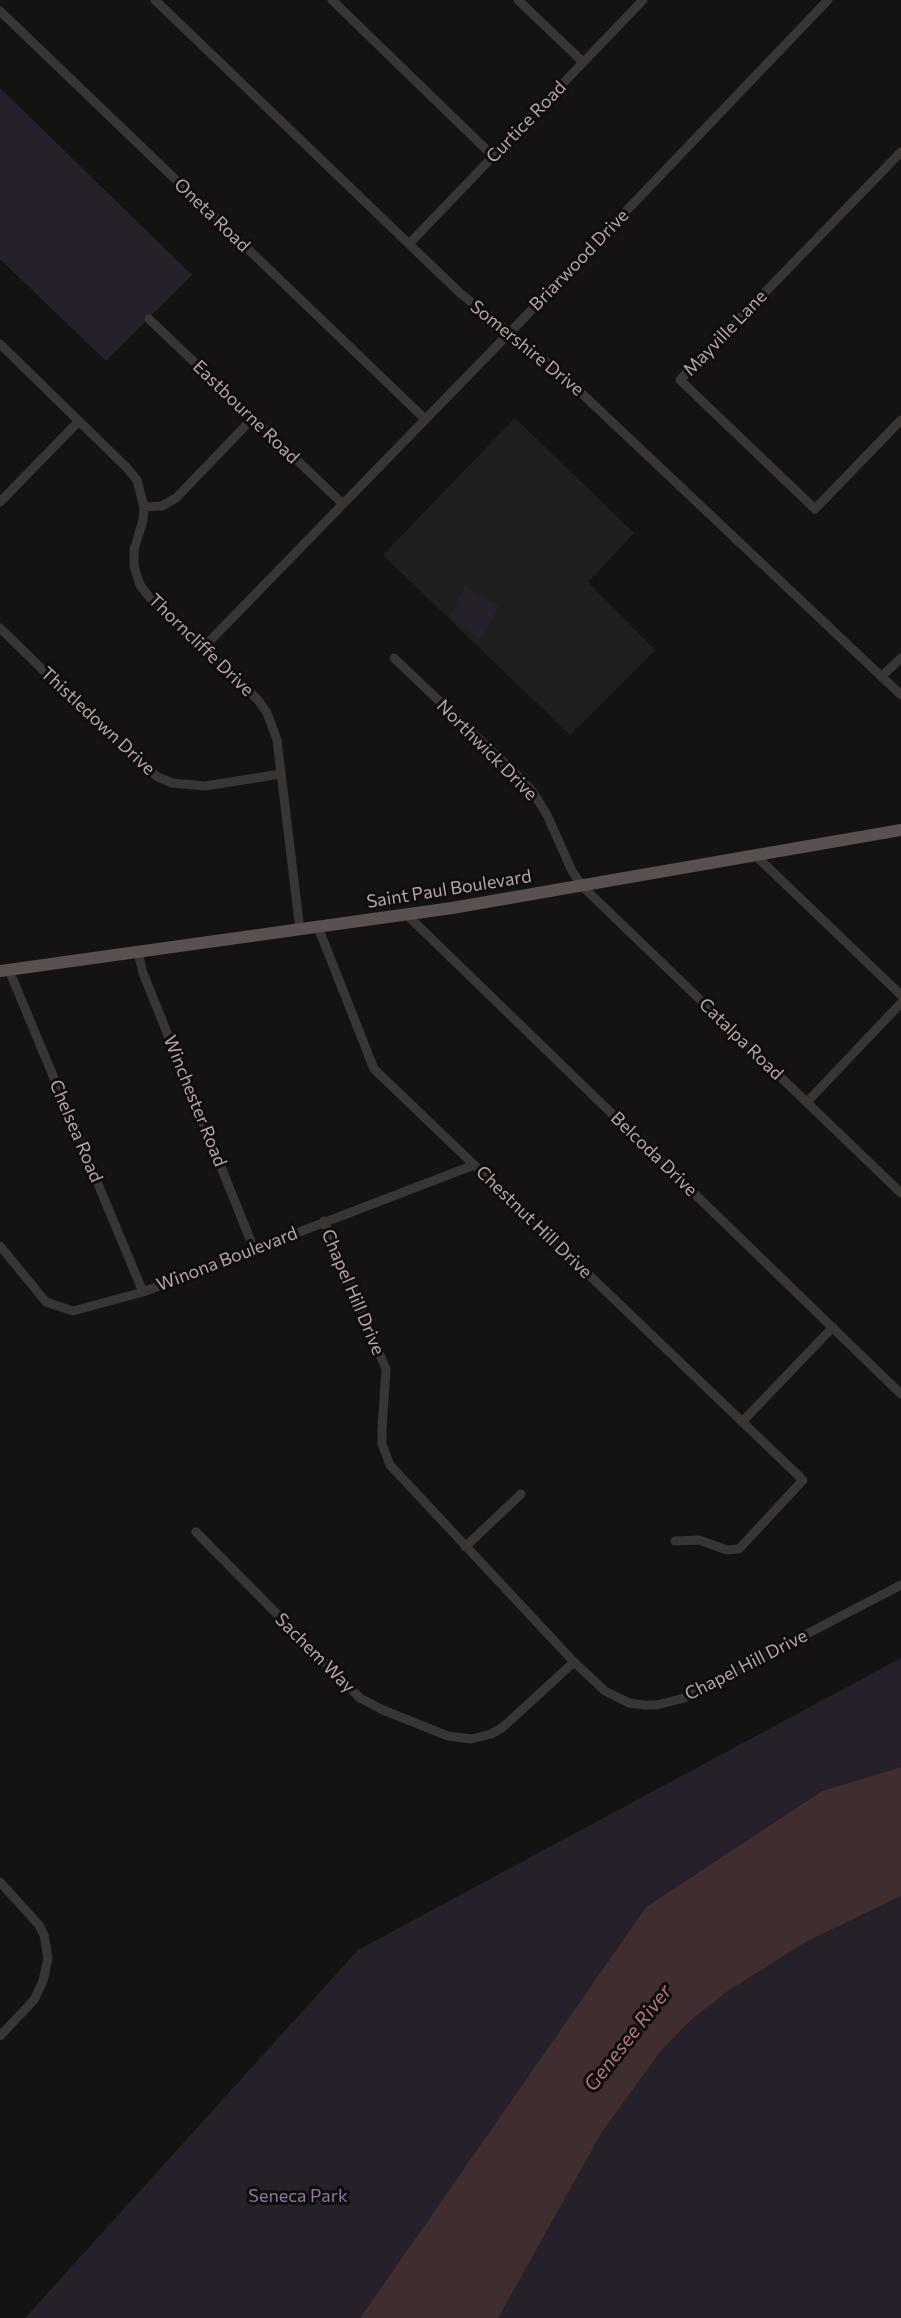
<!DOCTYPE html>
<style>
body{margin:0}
canvas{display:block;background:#141312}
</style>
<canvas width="901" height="2318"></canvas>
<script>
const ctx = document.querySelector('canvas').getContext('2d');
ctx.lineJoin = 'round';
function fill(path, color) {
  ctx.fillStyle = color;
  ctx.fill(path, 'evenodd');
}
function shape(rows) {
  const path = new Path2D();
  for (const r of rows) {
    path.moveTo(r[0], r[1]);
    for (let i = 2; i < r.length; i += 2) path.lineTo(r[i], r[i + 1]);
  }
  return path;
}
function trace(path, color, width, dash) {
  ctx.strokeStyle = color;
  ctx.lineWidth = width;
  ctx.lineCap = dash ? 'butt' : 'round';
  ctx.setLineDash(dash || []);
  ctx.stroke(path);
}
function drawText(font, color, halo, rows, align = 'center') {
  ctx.font = font + ' Commissioner,sans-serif';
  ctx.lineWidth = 6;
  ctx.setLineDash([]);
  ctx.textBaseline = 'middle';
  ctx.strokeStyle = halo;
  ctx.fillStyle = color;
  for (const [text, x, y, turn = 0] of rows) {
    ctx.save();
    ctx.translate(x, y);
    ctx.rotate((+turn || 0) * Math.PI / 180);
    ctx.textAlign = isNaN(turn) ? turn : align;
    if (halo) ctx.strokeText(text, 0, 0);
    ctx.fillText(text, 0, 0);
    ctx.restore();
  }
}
const built = shape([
 [515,418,634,533,588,582,655,650,570,735,383,555]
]);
const green = shape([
 [0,88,192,275,106,361,0,259],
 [465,586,499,606,481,639,462,628,450,616],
 [901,1658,901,1767,822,1791,646,1907,360,2318,25,2318,358,1950],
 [901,1896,901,2318,496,2318,602,2132,661,2051,691,2020,728,1991,806,1942]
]);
const water = shape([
 [901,1767,901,1896,806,1942,728,1991,691,2020,661,2051,602,2132,498,2318,360,2318,646,1907,822,1791]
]);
const minor = shape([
 [155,0,460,293,558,371,901,695],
 [332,0,493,156],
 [518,0,583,62],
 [0,11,425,419],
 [901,152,680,380,815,509,901,420],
 [409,244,643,0],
 [149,319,343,504],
 [0,344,126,467,137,480,144,507,143,520,134,550,134,566,140,585,150,598,258,700,267,713,277,740,300,930],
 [0,502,79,421],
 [144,507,162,506,176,498,253,418],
 [0,628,133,758,158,777,172,783,205,786,281,774],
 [203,648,522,320,828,0],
 [394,658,515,773,533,792,547,815,572,871,582,886,901,1193],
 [882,676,901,658],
 [755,855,901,995],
 [406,914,901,1394],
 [318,927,374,1069,803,1480,739,1549,727,1550,699,1540,675,1541],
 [138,952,143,973,254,1249],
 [9,970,143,1292],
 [807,1102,901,1003],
 [324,1221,386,1369,382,1429,382,1444,390,1465,574,1662,605,1691,629,1703,644,1705,657,1705,684,1698,901,1585],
 [0,1246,46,1302,73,1311,143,1292,474,1165],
 [742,1422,833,1327],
 [196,1532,360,1698,383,1710,448,1736,471,1739,491,1734,502,1728,574,1662],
 [465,1547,521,1494],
 [0,1882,39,1925,44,1935,48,1958,43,1981,34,2000,0,2036]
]);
const major = shape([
 [0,971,452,908,901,830]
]);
const streetNames = [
 ["Curtice Road",526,122,-46],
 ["Oneta Road",212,215,44],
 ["Briarwood Drive",579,260,-46],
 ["Mayville Lane",725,333,-46],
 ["Somershire Drive",527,348,39],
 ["Eastbourne Road",246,412,44],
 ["Thorncliffe Drive",201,645,44],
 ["Thistledown Drive",98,721,43],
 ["Northwick Drive",487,750,45],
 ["Saint Paul Boulevard",449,889,-9],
 ["Catalpa Road",741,1039,44],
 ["Winchester Road",195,1101,68],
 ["Chelsea Road",76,1131,67],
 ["Belcoda Drive",654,1154,44],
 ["Chestnut Hill Drive",534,1222,44],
 ["Winona Boulevard",227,1259,-21],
 ["Chapel Hill Drive",353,1292,67],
 ["Sachem Way",315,1653,45],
 ["Chapel Hill Drive",746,1665,-27]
];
const parkNames = [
 ["Seneca Park",298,2196]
];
const waterNames = [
 ["Genesee River",628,2038,-52]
];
fill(built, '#211f1e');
fill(green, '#252029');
fill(water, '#3f2d2f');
trace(minor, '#393533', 9);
trace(major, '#58514f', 12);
drawText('18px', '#b5a5a3', '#0f0e0d', streetNames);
drawText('18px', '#8d79a0', '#0f0e0d', parkNames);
drawText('italic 20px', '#b1797e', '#0f0e0d', waterNames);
</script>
